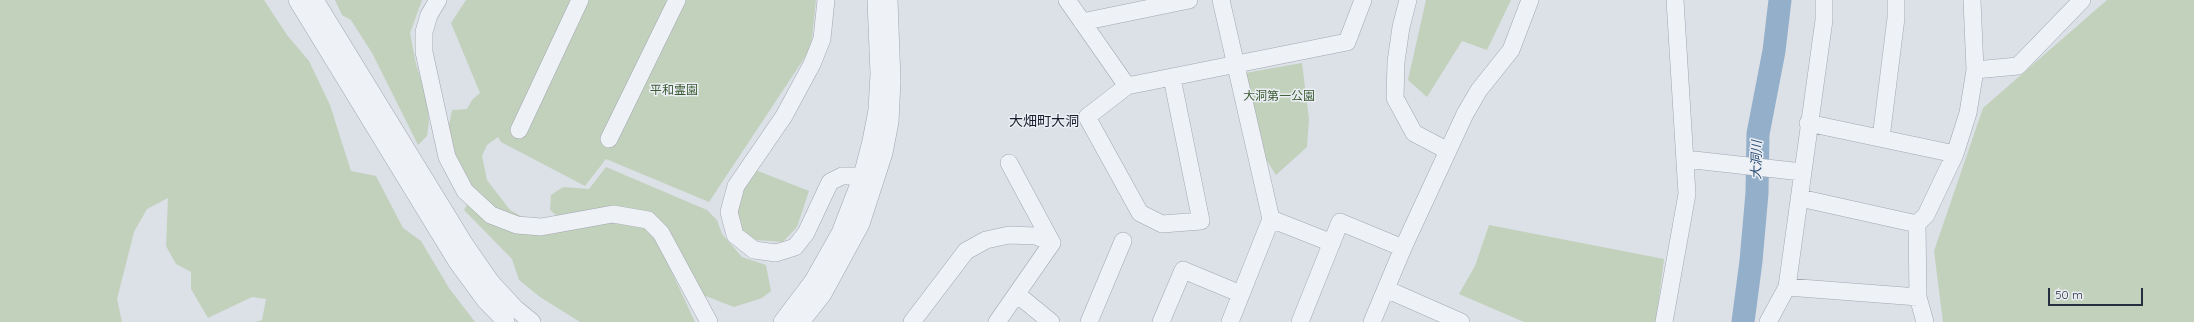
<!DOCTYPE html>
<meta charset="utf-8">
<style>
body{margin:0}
#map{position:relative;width:2194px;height:322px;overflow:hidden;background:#dce0e7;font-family:Quicksand,sans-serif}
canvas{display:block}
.scale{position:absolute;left:2048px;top:288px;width:95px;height:18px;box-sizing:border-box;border:2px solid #252e3e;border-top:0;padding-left:5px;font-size:12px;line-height:14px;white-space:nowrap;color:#252e3e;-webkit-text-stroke:3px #ebeff5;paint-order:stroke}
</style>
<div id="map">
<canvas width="2194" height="322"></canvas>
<div class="scale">50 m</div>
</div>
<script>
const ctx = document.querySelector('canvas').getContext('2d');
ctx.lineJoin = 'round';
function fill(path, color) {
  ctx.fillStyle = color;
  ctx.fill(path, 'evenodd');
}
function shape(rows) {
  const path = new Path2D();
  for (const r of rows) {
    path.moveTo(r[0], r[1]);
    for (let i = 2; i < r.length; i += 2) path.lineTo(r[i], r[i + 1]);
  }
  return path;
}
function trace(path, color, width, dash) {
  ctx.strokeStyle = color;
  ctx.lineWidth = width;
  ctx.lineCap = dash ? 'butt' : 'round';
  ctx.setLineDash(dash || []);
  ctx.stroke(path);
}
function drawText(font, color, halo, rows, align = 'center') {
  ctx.font = font + ' Quicksand,"Noto Sans JP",sans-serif';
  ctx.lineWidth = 3;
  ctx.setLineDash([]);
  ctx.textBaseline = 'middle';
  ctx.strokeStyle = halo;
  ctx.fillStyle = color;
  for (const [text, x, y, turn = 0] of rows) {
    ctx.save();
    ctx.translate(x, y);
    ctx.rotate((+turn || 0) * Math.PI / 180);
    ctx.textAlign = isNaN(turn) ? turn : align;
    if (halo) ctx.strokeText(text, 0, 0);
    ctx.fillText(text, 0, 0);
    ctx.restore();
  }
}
const green = shape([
 [0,0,264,0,287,35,309,61,330,105,351,171,376,176,403,228,421,241,449,288,475,322,255,322,262,320,266,299,252,297,208,318,191,289,191,272,176,264,166,246,168,198,147,209,134,232,117,299,122,322,0,322],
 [335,0,422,0,410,33,416,64,427,99,429,121,427,136,418,145,372,53,351,20,342,15],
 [466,0,816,0,811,48,709,202,606,159,585,186,501,142,498,137,487,145,482,156,487,180,510,210,530,221,492,213,467,190,447,135,452,110,467,109,472,100,480,93,451,23],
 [1426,0,1511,0,1487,50,1462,41,1427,97,1408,80],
 [2107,0,2194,0,2194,322,1943,322,1934,251,1983,108],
 [1302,63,1309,119,1307,147,1276,175,1264,156,1245,73],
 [606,167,707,210,717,220,722,234,742,257,766,265,771,291,762,298,734,307,703,295,654,219,557,216,550,210,551,195,563,187,589,189],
 [753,169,809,191,797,227,783,242,756,240,741,230,734,214,740,187],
 [469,201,502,226,617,220,639,223,656,238,695,322,580,322,540,297,519,280,512,259,464,210],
 [1489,225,1664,259,1656,322,1524,322,1459,294,1475,266]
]);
const river = shape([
 [1743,322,1751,261,1757,193,1758,134,1774,51,1780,0]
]);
const minor = shape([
 [297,0,457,262,484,299,506,322],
 [315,0,464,243,491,282,515,308,532,322],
 [438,0,429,15,424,32,424,52,447,157,465,191,491,215,517,225,541,227,613,214,648,220,661,233,709,322],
 [826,0,822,39,812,64,784,116,736,186,729,212,735,235,754,250,776,253,795,247,806,233,830,182,842,176,862,176],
 [1067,0,1127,86],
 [1221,0,1271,219,1230,322],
 [1408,0,1401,27,1396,62,1395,98,1414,133,1448,151],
 [1082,22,1189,0],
 [1975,70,2018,66,2082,0],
 [1172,78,1201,221,1162,224,1140,213,1087,117,1127,86,1347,42,1363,0],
 [1808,123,1955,154],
 [519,130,580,0],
 [1881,138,1896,18,1896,0],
 [609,139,677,0],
 [1685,159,1802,172],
 [1800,198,1917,224],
 [1271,219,1332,243],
 [1787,287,1918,297],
 [1386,289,1461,322],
 [1018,295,1051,322],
 [782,322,813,281,840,233,862,176,871,141,877,110,879,74,876,0],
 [801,322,823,294,861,224,884,153,890,122,892,81,889,0],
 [912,322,966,251,986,240,1009,235,1036,236,1052,243],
 [997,322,1052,243,1009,163],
 [1089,322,1123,241],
 [1161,322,1183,270,1241,294],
 [1300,322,1340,222,1403,248],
 [1372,322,1403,248,1465,114,1479,90,1511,50,1530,0],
 [1664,322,1687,194,1675,0],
 [1768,322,1787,287,1824,20,1824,0],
 [1925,322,1918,297,1917,224,1926,215,1955,154,1968,113,1975,70,1972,0]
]);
const parkNames = [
 ["平和霊園",674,90],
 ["大洞第一公園",1279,96]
];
const waterNames = [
 ["大洞川",1757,160,-89]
];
const quarterNames = [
 ["大畑町大洞",1044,122]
];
fill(green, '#c2d1bc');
trace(river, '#94afca', 23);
trace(minor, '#a1a7b1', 18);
trace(minor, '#eef1f5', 17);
drawText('12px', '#3a5a31', '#ebeff5', parkNames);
drawText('italic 13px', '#2d4d74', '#ebeff5', waterNames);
drawText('14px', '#171f2e', '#ebeff5', quarterNames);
</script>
